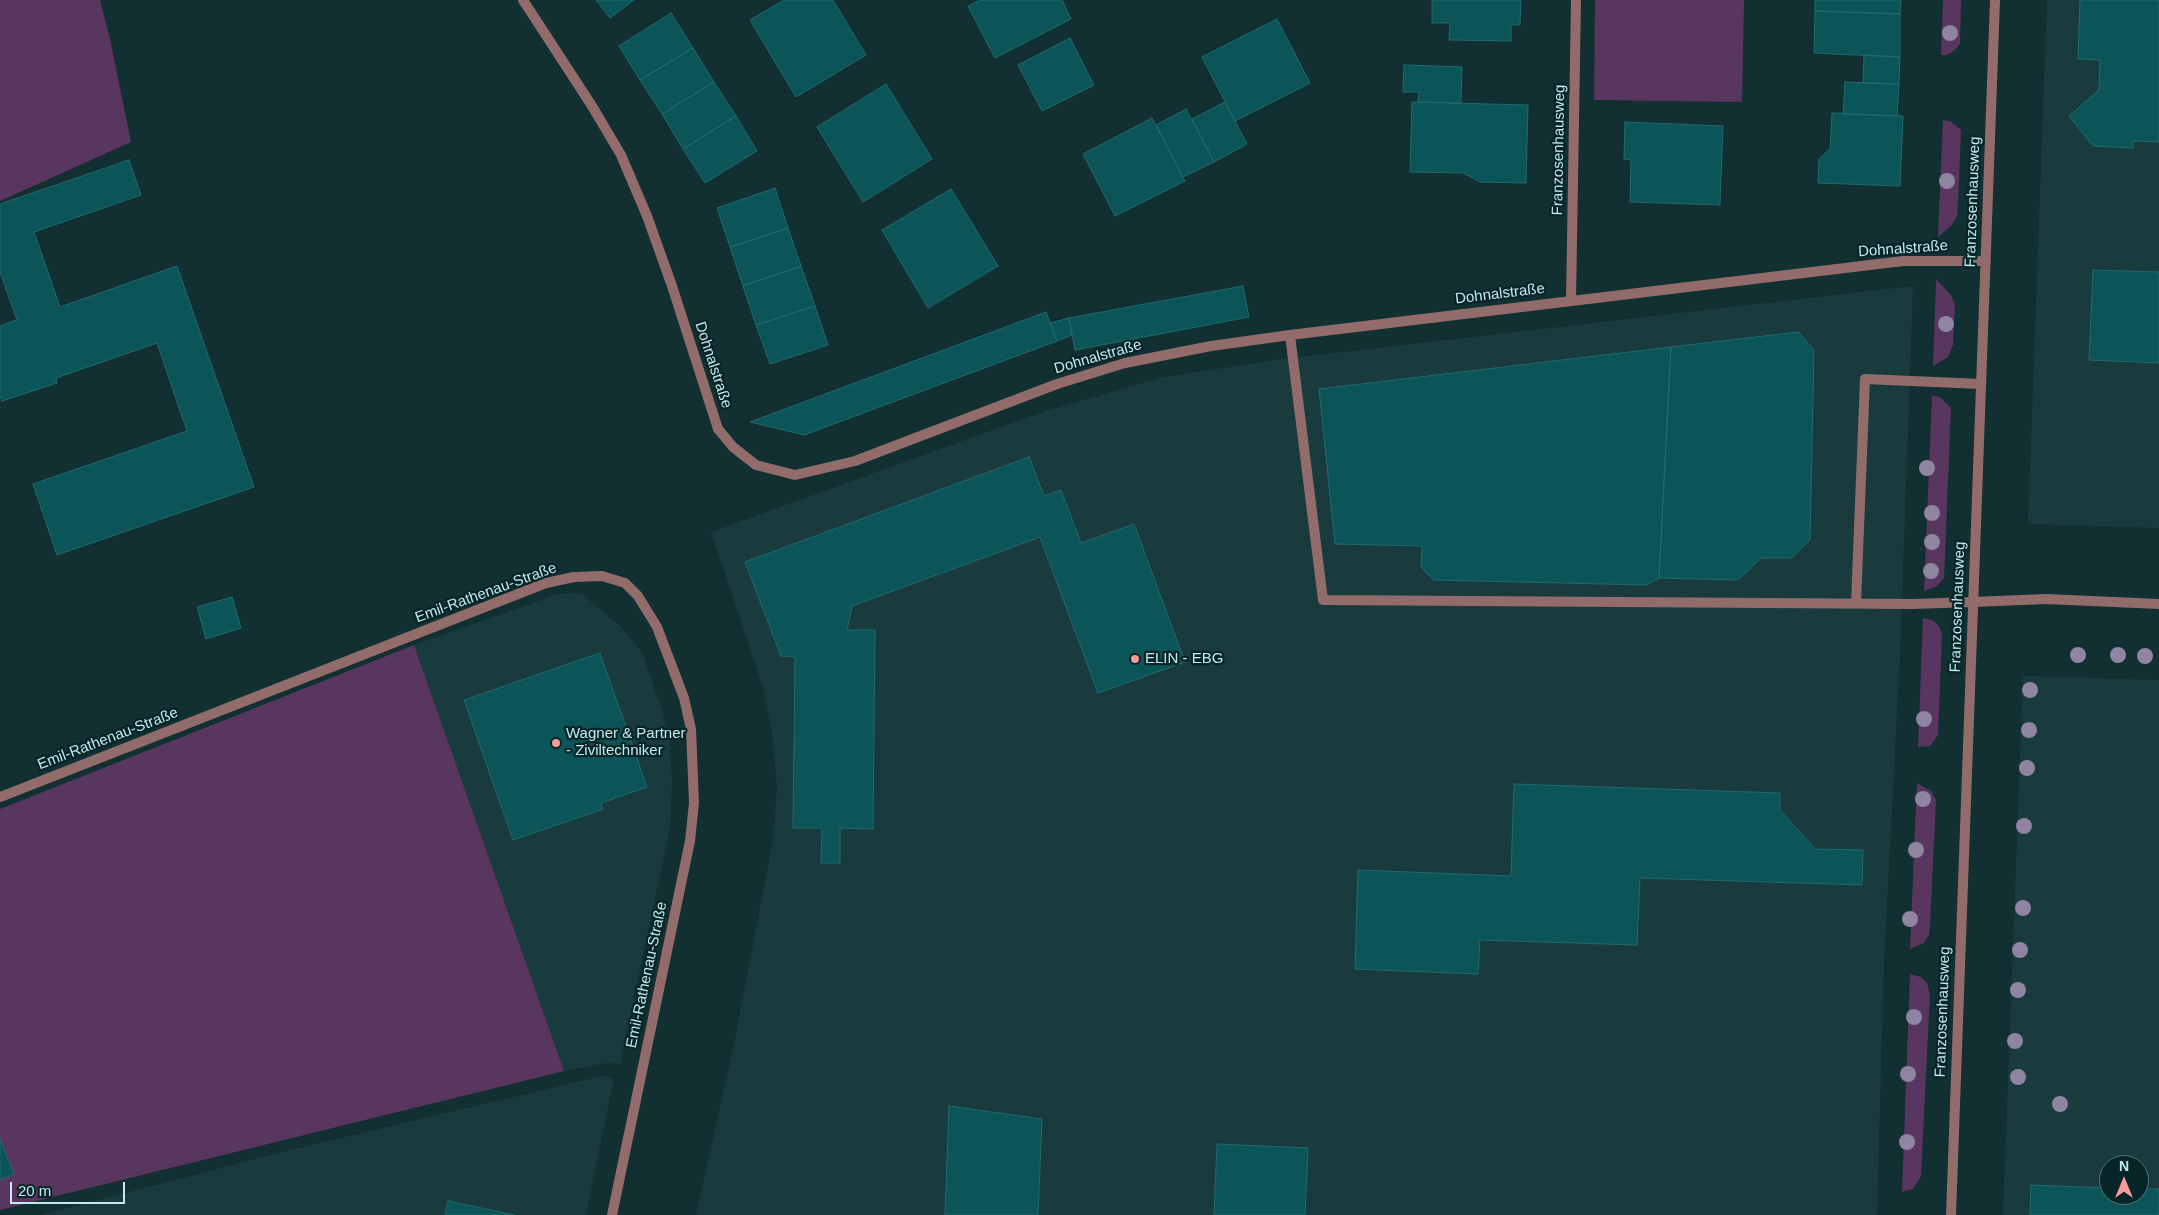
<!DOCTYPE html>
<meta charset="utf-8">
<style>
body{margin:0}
#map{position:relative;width:2159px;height:1215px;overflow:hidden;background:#122f31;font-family:Arial,sans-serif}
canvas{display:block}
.north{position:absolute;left:2099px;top:1155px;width:50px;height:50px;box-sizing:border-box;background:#072527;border:1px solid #517476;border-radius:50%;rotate:0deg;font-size:14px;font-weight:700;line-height:20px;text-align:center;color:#c0eaed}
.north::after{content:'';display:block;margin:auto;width:18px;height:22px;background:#f59b99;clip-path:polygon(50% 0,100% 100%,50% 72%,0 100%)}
.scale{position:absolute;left:10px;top:1182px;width:115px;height:22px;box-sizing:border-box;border:2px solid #c0eaed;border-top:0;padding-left:6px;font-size:15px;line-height:18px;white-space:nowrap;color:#c0eaed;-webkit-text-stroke:4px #072527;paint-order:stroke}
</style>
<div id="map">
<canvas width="2159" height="1215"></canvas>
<div class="north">N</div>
<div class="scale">20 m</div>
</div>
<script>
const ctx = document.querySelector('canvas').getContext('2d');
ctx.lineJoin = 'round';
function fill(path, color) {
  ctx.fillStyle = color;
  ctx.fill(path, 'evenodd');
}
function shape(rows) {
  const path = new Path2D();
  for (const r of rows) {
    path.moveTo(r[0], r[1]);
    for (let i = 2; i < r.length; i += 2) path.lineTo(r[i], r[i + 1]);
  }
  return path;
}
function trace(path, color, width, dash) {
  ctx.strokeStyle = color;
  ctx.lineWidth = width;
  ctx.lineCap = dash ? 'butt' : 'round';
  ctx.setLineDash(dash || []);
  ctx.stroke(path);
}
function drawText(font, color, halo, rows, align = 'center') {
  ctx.font = font + ' Arial,sans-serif';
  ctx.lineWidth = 4.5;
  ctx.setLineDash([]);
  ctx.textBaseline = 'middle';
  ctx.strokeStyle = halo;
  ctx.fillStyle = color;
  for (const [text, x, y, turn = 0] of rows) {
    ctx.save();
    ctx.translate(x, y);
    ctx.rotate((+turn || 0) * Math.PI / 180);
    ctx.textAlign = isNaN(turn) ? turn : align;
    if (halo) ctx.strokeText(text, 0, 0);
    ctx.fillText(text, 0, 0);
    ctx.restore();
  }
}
const built = shape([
 [2047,0,2159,0,2159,528,2028,524],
 [1913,286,1900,655,1884,962,1877,1215,696,1215,734,1044,773,840,777,787,772,733,764,690,711,532,1042,412,1160,378,1274,360],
 [568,593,582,594,621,627,642,652,663,714,669,739,672,782,670,828,620,1064,606,1063,564,1071,414,645,555,595],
 [2023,676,2159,680,2159,1215,2003,1215],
 [2109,1165,2139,1165,2139,1195,2109,1195],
 [602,1076,614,1078,586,1215,41,1215,290,1150]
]);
const green = shape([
 [0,0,100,0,110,39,131,142,0,201],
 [1595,0,1744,0,1742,102,1594,100],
 [1943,0,1961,0,1960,44,1954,51,1946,55,1941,55],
 [1943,120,1950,121,1961,130,1958,205,1957,216,1952,225,1938,237],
 [1936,279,1951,295,1955,305,1953,345,1948,357,1933,366],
 [1932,395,1941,398,1951,408,1944,578,1937,586,1924,591],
 [1923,618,1934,621,1939,626,1942,634,1938,735,1930,746,1918,747],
 [414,645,564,1071,0,1210,0,809],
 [1917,783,1931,791,1936,800,1930,926,1929,935,1924,943,1910,949],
 [1910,974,1921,977,1927,983,1930,994,1921,1176,1913,1189,1902,1192]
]);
const building = shape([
 [596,0,634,0,610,18,596,0],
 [784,0,833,0,866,55,796,97,750,20,784,0],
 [980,0,1062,0,1071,19,995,58,968,6,980,0],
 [1432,0,1521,0,1520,25,1511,25,1511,41,1449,40,1450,23,1432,23,1432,0],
 [1815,0,1901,0,1900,14,1815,11,1815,0],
 [2080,0,2159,0,2159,142,2133,141,2133,148,2093,146,2069,116,2099,90,2100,60,2078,59,2080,0],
 [1815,11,1900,14,1900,57,1814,53,1815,11],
 [671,13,693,48,640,80,619,46,671,13],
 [1277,19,1310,83,1235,121,1202,57,1277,19],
 [1070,38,1094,85,1042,111,1018,65,1070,38],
 [693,48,714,82,662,114,640,80,693,48],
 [1864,55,1900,57,1899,84,1863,83,1864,55],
 [1404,65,1462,67,1461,103,1418,102,1419,92,1403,92,1404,65],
 [714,82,736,116,683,149,662,114,714,82],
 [1845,82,1899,84,1897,116,1843,114,1845,82],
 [886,84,932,159,863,202,817,127,886,84],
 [1225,102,1247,144,1214,162,1192,119,1225,102],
 [1412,102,1528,105,1526,183,1480,182,1463,173,1410,172,1412,102],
 [1186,109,1214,162,1183,177,1156,125,1186,109],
 [1832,113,1903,116,1900,186,1818,183,1819,159,1830,149,1832,113],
 [736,116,757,151,705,183,683,149,736,116],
 [1152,118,1185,181,1115,216,1083,154,1152,118],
 [1625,122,1723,126,1720,205,1630,202,1631,160,1624,159,1625,122],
 [129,160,141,195,34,232,60,307,177,266,254,487,57,555,33,484,187,431,157,343,56,378,57,383,2,401,0,396,0,326,17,320,0,272,0,204,129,160],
 [775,188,788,228,730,247,717,208,775,188],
 [951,189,998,266,928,308,882,230,951,189],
 [788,228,801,266,743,286,730,247,788,228],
 [801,266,815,306,756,325,743,286,801,266],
 [2093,270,2159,272,2159,363,2089,360,2093,270],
 [1243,286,1249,317,1075,350,1069,318,1243,286],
 [815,306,828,345,770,364,756,325,815,306],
 [1046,312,1057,341,804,435,750,422,1046,312],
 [1069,318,1072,335,1057,341,1050,323,1069,318],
 [1798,332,1814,350,1810,540,1791,558,1761,558,1738,580,1659,578,1671,347,1798,332],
 [1671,347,1659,578,1646,585,1434,580,1421,567,1422,546,1335,544,1319,389,1671,347],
 [1029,457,1044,496,1061,490,1081,543,1134,524,1185,662,1098,693,1040,537,852,606,847,630,875,630,873,829,840,828,840,863,821,863,822,828,793,828,795,657,781,656,745,562,1029,457],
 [232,597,241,628,206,639,197,607,232,597],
 [600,653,647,787,601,803,603,809,513,840,464,700,600,653],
 [1514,784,1780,793,1780,810,1815,849,1863,850,1862,885,1640,878,1637,945,1480,940,1478,974,1355,969,1358,870,1511,876,1514,784],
 [949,1106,1042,1119,1038,1215,945,1215,949,1106],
 [0,1139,14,1174,0,1180,0,1139],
 [1217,1144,1308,1148,1305,1215,1214,1215,1217,1144],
 [2031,1185,2109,1188,2109,1195,2139,1195,2139,1189,2159,1189,2159,1215,2030,1215,2031,1185],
 [448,1201,515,1215,445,1215,448,1201]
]);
const service = shape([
 [1290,335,1323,600,1913,604,1973,602],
 [1856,603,1865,379,1981,384]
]);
const minor = shape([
 [523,0,592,106,621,155,647,216,672,286,718,429,733,447,756,465,795,475,855,461,1057,384,1125,363,1211,346,1290,335,1903,261,1986,261],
 [1571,301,1576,0],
 [1973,602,2046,599,2159,604],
 [0,797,546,583,574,577,602,576,625,583,638,596,657,627,684,698,691,729,694,803,690,841,612,1215],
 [1951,1215,1995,0]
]);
const trees = [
 [1950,33],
 [1947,181],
 [1946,324],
 [1927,468],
 [1932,513],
 [1932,542],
 [1931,571],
 [2078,655],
 [2118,655],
 [2145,656],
 [2030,690],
 [1924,719],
 [2029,730],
 [2027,768],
 [1923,799],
 [2024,826],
 [1916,850],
 [2023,908],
 [1910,919],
 [2020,950],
 [2018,990],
 [1914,1017],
 [2015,1041],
 [1908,1074],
 [2018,1077],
 [2060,1104],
 [1907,1142]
];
const markers = [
 [1135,659,5,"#f59b99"],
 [556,743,5,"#f59b99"]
];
const streetNames = [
 ["Franzosenhausweg",1559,150,-89],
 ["Franzosenhausweg",1973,202,-88],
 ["Dohnalstraße",1903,249,-4],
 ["Dohnalstraße",1500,294,-7],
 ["Dohnalstraße",1098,357,-16],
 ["Dohnalstraße",713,365,72],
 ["Emil-Rathenau-Straße",486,593,-20],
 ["Franzosenhausweg",1958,607,-88],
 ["Emil-Rathenau-Straße",108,739,-21],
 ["Emil-Rathenau-Straße",647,975,-78],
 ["Franzosenhausweg",1943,1012,-88]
];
const poiNames = [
 ["ELIN - EBG",1145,659],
 ["Wagner & Partner",566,734],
 ["- Ziviltechniker",566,751]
];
fill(built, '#193b3e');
fill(green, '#59365f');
fill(building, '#0b5458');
trace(building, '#216a6e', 1);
trace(service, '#926c6a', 10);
trace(minor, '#926c6a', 10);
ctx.fillStyle = '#8f84a1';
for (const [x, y] of trees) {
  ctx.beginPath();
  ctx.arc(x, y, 8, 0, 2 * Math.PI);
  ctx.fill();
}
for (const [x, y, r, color] of markers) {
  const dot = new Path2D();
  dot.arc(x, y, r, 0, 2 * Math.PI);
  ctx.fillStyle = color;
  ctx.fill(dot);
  trace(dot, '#072527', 2);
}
drawText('15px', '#c0eaed', '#072527', streetNames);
drawText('15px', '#c0eaed', '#072527', poiNames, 'left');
</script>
